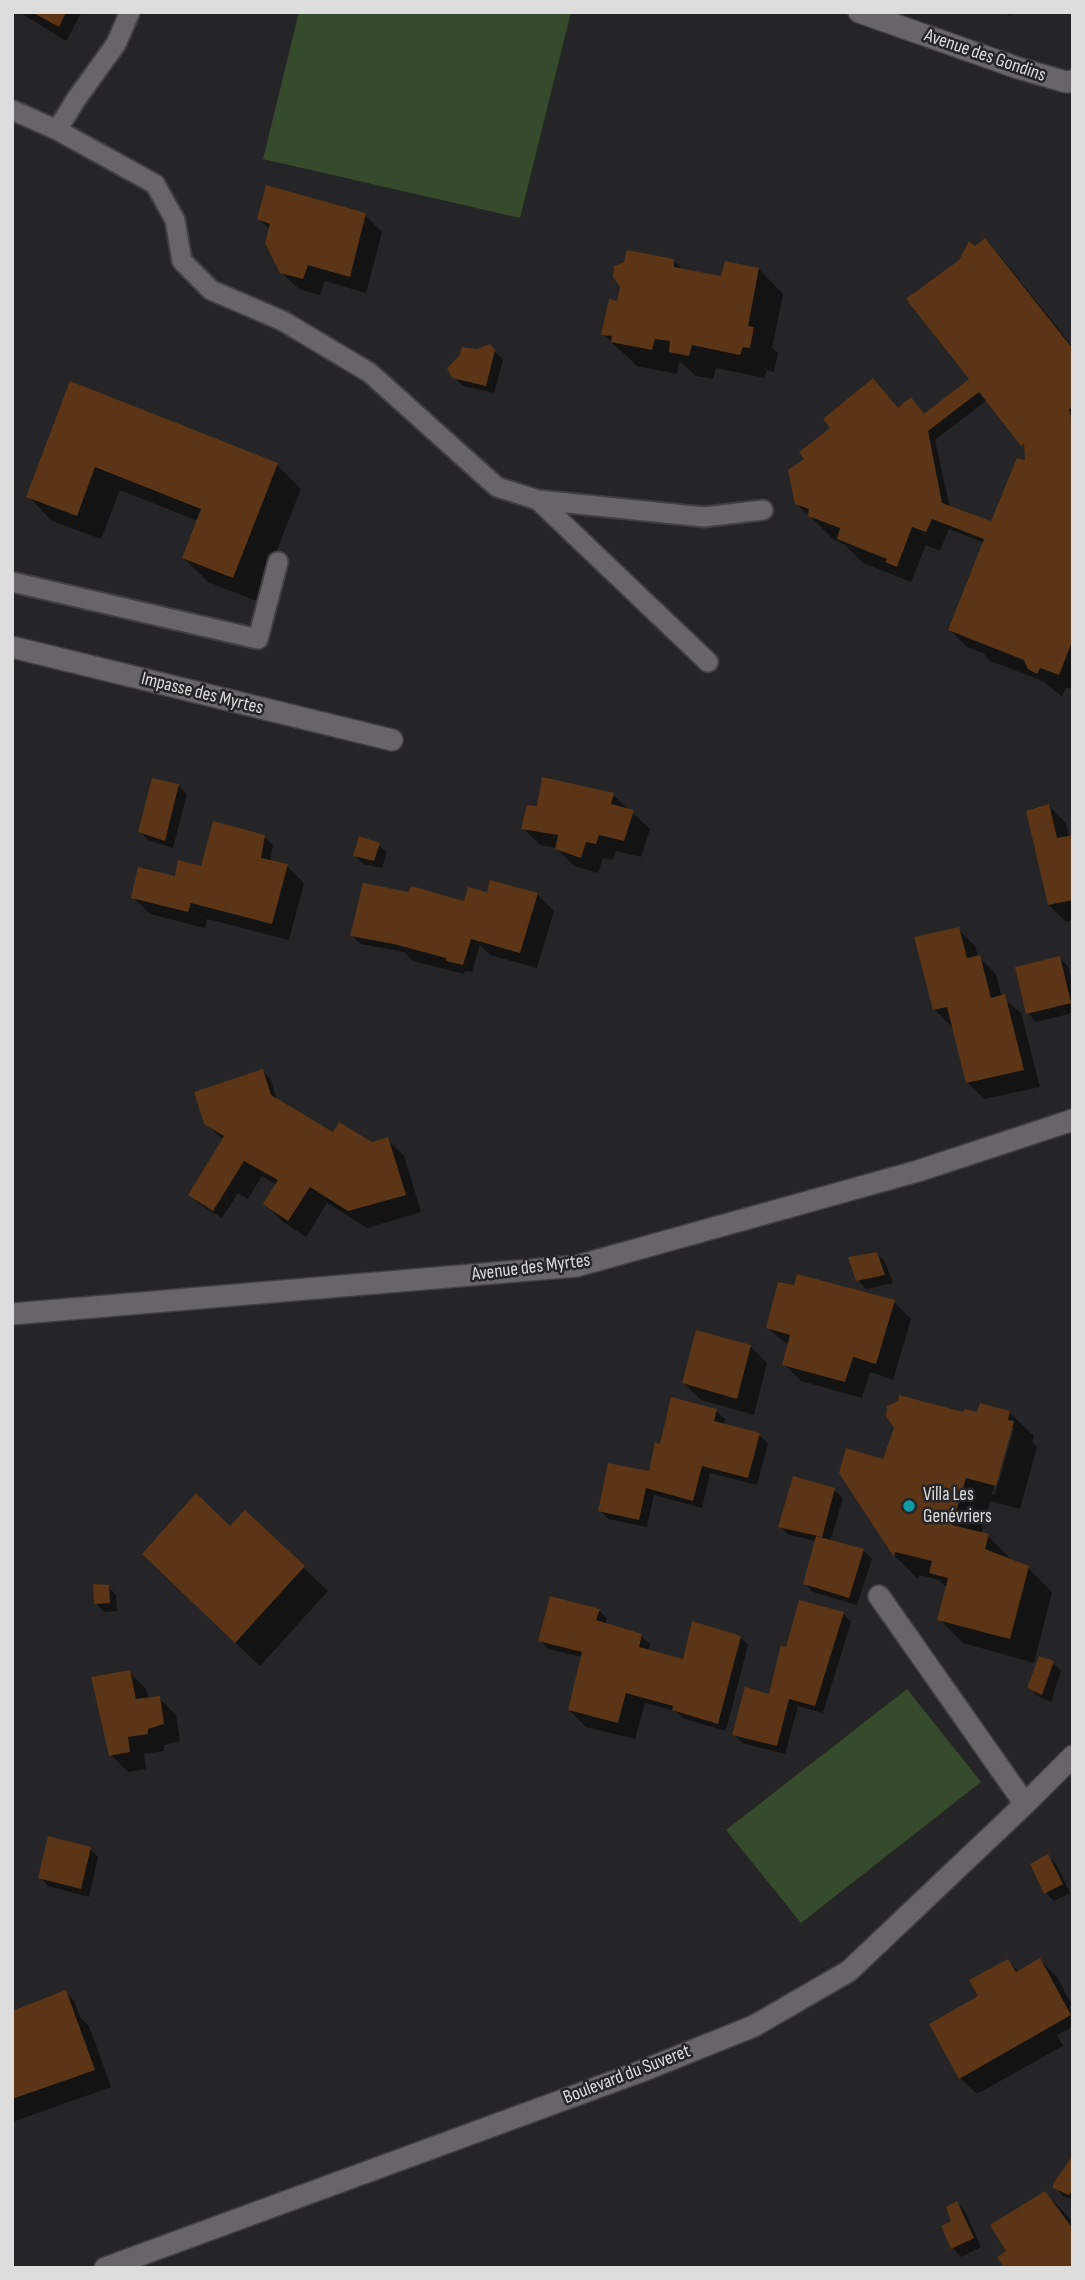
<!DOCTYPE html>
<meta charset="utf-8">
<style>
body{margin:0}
#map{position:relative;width:1085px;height:2280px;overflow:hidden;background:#252426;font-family:"Sofia Sans Condensed",sans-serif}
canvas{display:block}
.frame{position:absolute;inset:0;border:14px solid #deddde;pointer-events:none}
</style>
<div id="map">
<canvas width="1085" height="2280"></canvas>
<div class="frame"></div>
</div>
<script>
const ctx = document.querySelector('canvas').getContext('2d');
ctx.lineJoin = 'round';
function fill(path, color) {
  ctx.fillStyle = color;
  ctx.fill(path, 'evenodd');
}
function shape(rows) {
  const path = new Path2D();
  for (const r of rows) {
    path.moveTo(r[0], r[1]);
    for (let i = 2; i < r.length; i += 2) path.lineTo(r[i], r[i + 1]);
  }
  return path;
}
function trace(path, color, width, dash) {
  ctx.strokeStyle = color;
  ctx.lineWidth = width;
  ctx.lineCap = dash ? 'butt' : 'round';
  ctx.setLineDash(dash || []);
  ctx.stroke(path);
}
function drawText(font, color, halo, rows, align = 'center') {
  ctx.font = font + ' "Sofia Sans Condensed",sans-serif';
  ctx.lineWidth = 5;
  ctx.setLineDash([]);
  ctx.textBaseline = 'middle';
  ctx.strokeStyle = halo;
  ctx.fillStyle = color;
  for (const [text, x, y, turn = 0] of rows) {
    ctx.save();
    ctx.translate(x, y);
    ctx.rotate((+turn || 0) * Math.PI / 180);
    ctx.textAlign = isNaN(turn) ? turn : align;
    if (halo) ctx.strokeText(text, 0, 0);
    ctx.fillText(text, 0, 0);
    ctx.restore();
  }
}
const green = shape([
 [299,12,571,12,520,218,263,159],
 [907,1689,981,1782,801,1923,726,1830]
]);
const shadow = shape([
 [19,12,82,12,66,41],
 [1005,12,1018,12,1009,16],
 [365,215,382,232,366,293,325,281,320,295,299,289,281,272,270,230,259,219],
 [985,240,1001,257,1073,347,1073,690,1066,687,1062,697,1043,681,990,661,983,653,967,647,950,630,984,543,949,529,940,551,926,545,911,582,863,563,844,544,834,540,810,516,810,514,805,512,796,503,899,410,925,416,971,379],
 [987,400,1026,448,1027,463,990,523,950,508,935,440],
 [674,261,684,271,723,278,759,269,783,294,772,348,778,353,774,372,767,370,764,378,716,368,713,379,696,376,682,363,679,362,677,374,637,366,603,334,619,303],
 [490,346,503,360,494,393,463,386,454,377,477,350],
 [71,384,277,465,301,489,257,601,208,582,184,558,198,521,120,490,101,539,52,521,28,496],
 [153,780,179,786,187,794,173,848,148,840,140,832],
 [613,795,650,829,641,857,616,851,613,860,603,858,598,873,574,866,556,848,540,845,523,828,538,808],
 [1049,806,1066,823,1069,837,1073,837,1073,920,1066,922,1049,905],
 [264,837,273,845,270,861,287,866,304,883,289,940,207,919,205,928,150,914,133,897],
 [379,845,387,853,382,868,363,864,355,856],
 [487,894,537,894,554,911,537,968,490,955,480,945,472,972,465,971,464,974,413,961,404,952,360,944,352,935],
 [958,929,975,946,978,956,996,974,1002,997,1021,1013,1040,1087,984,1099,967,1082,952,1027,935,1010],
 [1059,958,1068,966,1073,988,1073,1013,1036,1022,1028,1013],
 [263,1071,271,1080,277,1101,333,1134,372,1144,387,1139,404,1156,421,1212,367,1228,327,1203,306,1237,282,1221,265,1204,277,1185,262,1176,248,1199,238,1193,222,1218,199,1204,190,1195,224,1141,206,1123],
 [877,1254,885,1262,893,1283,866,1289,858,1280],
 [894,1302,911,1319,893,1380,870,1372,862,1398,801,1381,784,1364,789,1346,768,1328],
 [750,1346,767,1363,754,1415,701,1400,684,1383],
 [716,1411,725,1419,723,1425,759,1435,768,1443,757,1485,710,1473,702,1508,654,1495,647,1527,608,1519,600,1510,650,1473,662,1446],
 [1009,1412,1034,1436,1032,1442,1037,1447,1020,1509,990,1501,981,1534,988,1536,1012,1560,1028,1568,1052,1592,1034,1663,963,1643,939,1619,947,1588,939,1580,919,1575,918,1579,895,1556,841,1473,884,1461,964,1414],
 [1010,1428,1014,1428,995,1495,992,1494],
 [834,1490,843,1498,830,1542,863,1550,872,1559,857,1605,813,1592,805,1584,816,1541,789,1535,780,1526],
 [245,1513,328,1591,260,1666,168,1578,230,1529],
 [108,1586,116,1595,117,1611,104,1612,96,1603],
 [599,1610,607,1619,605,1625,641,1636,650,1644,648,1651,684,1661,740,1637,748,1645,726,1731,682,1718,676,1711,645,1703,635,1739,586,1727,569,1710,582,1657,548,1649,540,1640],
 [843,1613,851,1622,823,1713,798,1706,785,1754,742,1743,734,1734,770,1696,787,1649],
 [1053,1663,1061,1671,1051,1702,1038,1696,1029,1688],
 [129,1672,146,1689,149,1699,159,1698,176,1715,180,1741,164,1745,164,1751,144,1754,146,1769,128,1772,111,1755],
 [90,1849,98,1857,89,1897,48,1886,40,1877],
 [1048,1856,1056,1864,1070,1893,1054,1901,1046,1893],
 [1040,1960,1057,1977,1072,2005,1069,2006,1073,2014,1073,2027,1057,2035,1063,2046,977,2094,960,2078,1008,1961,1019,1972],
 [66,1992,74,2001,80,2017,89,2026,111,2087,12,2122,12,2030],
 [1073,2159,1073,2200,1063,2196,1055,2187],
 [1045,2193,1073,2222,1073,2268,1008,2252],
 [957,2203,965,2211,981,2247,961,2257,953,2248,943,2226,953,2221]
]);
const building = shape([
 [32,12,66,12,59,27],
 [266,185,366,213,350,277,308,265,303,279,280,273,265,243,270,224,257,219],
 [985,238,1073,349,1073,408,1069,409,1073,426,1073,639,1059,675,1040,668,1037,674,1028,669,1024,660,948,630,984,539,932,519,926,532,912,527,897,567,885,562,887,559,837,539,840,528,808,516,809,509,795,504,788,470,804,459,799,452,830,428,823,419,873,378,898,408,911,397,924,414,969,379,906,299,959,260,969,241,975,246],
 [979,392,1021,446,1024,444,1025,460,1017,458,991,521,942,503,928,431],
 [627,250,674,259,674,267,721,276,725,261,759,268,748,326,754,327,750,348,743,347,740,355,692,345,689,356,669,352,670,341,655,339,652,350,611,342,612,336,601,335,609,299,617,301,620,287,613,277,614,266,624,262],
 [490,344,495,350,486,386,452,378,447,368,459,356,462,347,477,349],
 [70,381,278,463,233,578,182,558,201,509,95,467,77,516,26,497],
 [542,777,614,793,611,804,634,810,624,841,599,835,596,844,586,842,581,858,555,849,558,835,521,829,527,805,537,806],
 [152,778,179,784,165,841,138,832],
 [1049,804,1057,838,1073,835,1073,900,1048,905,1026,811],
 [213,821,265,835,261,858,288,864,272,924,191,903,188,912,131,898,138,867,175,876,178,860,201,866],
 [359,836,380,843,374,861,353,856],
 [490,880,538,893,520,953,471,939,463,965,446,961,446,958,394,944,350,936,363,883,409,892,411,886,464,901,468,887,487,892],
 [959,927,967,958,980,955,991,998,1005,994,1024,1070,966,1083,947,1007,933,1010,914,937],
 [1060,956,1071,1003,1026,1014,1015,967],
 [263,1069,271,1095,333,1132,339,1122,372,1142,388,1137,406,1195,348,1211,310,1187,288,1221,263,1204,278,1180,244,1161,213,1211,188,1195,224,1136,204,1124,194,1092],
 [877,1252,885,1275,856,1281,848,1257],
 [797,1274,895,1300,876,1364,853,1357,845,1382,782,1365,790,1335,766,1328,778,1282,794,1285],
 [696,1330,751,1345,737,1399,682,1383],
 [899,1395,963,1412,965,1409,977,1412,980,1403,1010,1411,1008,1420,1014,1421,996,1486,966,1478,952,1525,989,1534,985,1549,1029,1566,1010,1639,937,1620,948,1578,929,1573,932,1561,895,1552,894,1557,839,1473,846,1448,883,1459,894,1428,886,1416,887,1406,898,1401],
 [671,1397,717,1409,714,1421,760,1433,748,1478,702,1466,693,1501,646,1488,639,1520,598,1511,608,1463,649,1471,655,1442,660,1444],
 [793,1476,835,1488,822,1537,778,1527],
 [196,1493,230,1526,245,1510,305,1566,235,1643,142,1554],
 [816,1536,864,1549,849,1598,803,1584],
 [93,1584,109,1585,110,1603,94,1604],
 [550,1596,600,1609,596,1620,642,1634,639,1647,683,1659,692,1621,741,1636,718,1724,672,1710,673,1706,626,1693,618,1723,568,1710,582,1652,538,1641],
 [799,1600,844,1612,815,1706,789,1699,777,1746,732,1735,745,1687,769,1694,781,1645,786,1647],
 [1039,1656,1054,1661,1042,1695,1027,1688],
 [130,1670,136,1699,160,1696,164,1724,148,1729,148,1734,128,1737,130,1752,109,1756,91,1677],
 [48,1836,91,1847,81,1889,38,1878],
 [1048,1854,1063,1884,1044,1894,1030,1864],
 [1040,1958,1071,2015,959,2079,929,2024,978,1996,969,1980,1008,1959,1016,1972],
 [66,1990,95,2070,12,2099,12,2011],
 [1073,2155,1073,2189,1069,2195,1053,2188,1053,2184],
 [1045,2191,1073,2229,1073,2268,1004,2268,997,2257,1006,2251,990,2225],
 [957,2201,974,2238,951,2249,941,2226,951,2221,946,2207]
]);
const lane = shape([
 [12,110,57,130,155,184,175,220,182,261,211,290,283,321,370,373,497,487,538,500,704,517,763,510],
 [57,130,77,98,116,44,130,12],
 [538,500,708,662],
 [12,582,258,639,278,562]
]);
const street = shape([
 [859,12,1018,68,1066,82,1073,81],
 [12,647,392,740],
 [12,1314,577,1266,918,1171,1073,1120],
 [879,1596,1025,1804],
 [105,2268,642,2071,754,2026,849,1971,1025,1804,1073,1756]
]);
const markers = [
 [909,1506,7,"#0f9aa8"]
];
const streetNames = [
 ["Avenue des Gondins",985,56,19],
 ["Impasse des Myrtes",202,694,14],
 ["Avenue des Myrtes",531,1268,-7],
 ["Boulevard du Suveret",627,2075,-21]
];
const poiNames = [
 ["Villa Les",923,1495],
 ["Genévriers",923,1517]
];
fill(green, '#354b2b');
fill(shadow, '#0007');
fill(building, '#5b3515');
trace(lane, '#413f41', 23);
trace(street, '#413f41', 24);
trace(lane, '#676568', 19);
trace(street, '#676568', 21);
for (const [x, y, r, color] of markers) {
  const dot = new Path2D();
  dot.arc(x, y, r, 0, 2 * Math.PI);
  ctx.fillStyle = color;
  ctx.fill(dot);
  trace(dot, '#252426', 2.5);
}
drawText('19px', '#deddde', '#252426', streetNames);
drawText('19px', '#deddde', '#252426', poiNames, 'left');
</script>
